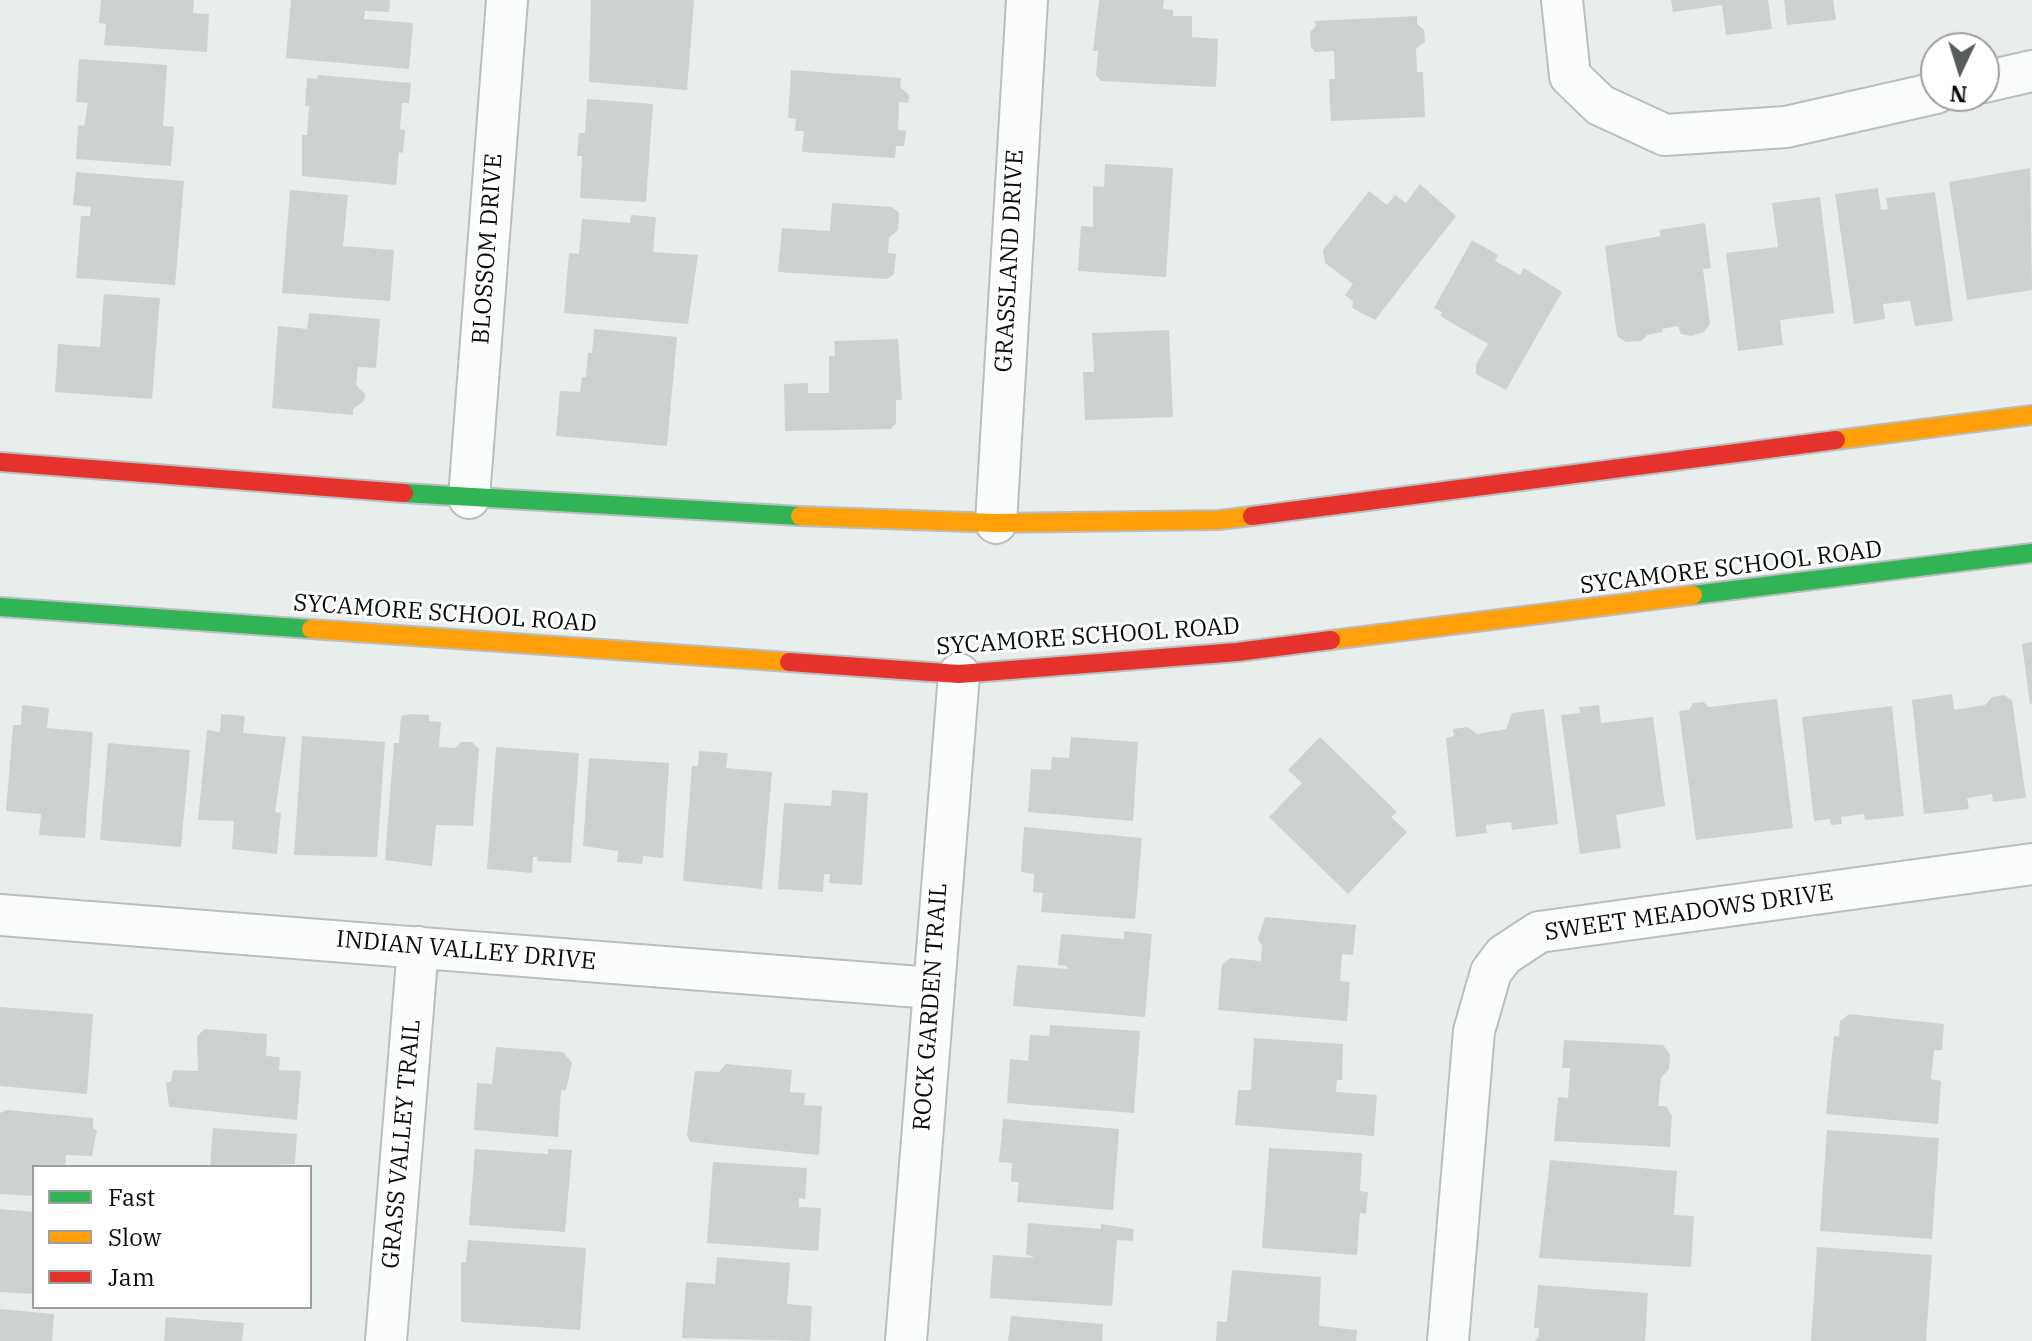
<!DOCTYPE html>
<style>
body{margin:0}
#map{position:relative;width:2032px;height:1341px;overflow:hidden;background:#e7eeec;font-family:"IBM Plex Serif",serif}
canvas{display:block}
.legend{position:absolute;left:32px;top:1165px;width:280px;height:144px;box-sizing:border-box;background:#fff;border:2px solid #9d9e9e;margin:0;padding:10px 14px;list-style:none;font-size:24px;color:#090d0c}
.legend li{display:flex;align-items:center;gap:16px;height:40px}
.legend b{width:40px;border:2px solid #9d9e9e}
.north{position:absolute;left:1920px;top:32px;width:80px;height:80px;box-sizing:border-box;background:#fff;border:2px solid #9d9e9e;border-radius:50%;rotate:184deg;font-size:22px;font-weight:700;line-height:32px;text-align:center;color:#090d0c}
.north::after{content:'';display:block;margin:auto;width:28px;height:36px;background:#575c5a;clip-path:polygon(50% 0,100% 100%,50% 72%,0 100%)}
</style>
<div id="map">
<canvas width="2032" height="1341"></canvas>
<ul class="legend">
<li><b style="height:10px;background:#30b455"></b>Fast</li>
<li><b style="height:10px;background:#ff9f0a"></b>Slow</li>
<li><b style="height:10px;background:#e5322d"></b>Jam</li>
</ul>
<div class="north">N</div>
</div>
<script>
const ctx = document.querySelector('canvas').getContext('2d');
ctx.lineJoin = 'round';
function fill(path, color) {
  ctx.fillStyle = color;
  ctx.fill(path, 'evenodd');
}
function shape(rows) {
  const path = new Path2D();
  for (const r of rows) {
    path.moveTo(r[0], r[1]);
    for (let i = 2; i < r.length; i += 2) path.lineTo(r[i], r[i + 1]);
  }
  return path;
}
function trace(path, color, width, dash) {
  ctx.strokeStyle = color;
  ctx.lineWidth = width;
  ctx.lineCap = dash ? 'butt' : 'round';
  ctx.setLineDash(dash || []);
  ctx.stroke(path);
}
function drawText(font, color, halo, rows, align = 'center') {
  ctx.font = font + ' "IBM Plex Serif",serif';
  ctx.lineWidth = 6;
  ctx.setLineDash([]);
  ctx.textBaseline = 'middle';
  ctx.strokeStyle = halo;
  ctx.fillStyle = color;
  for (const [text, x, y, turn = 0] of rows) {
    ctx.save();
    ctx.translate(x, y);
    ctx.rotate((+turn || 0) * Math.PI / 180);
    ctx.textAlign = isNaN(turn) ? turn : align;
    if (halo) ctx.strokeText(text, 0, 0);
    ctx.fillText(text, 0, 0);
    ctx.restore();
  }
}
const building = shape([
 [101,0,194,0,193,13,209,14,207,52,104,45,106,24,99,23],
 [291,0,390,0,389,12,365,11,364,19,413,23,409,69,286,58],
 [591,0,694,0,687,90,589,82],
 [1099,0,1164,0,1163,9,1173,10,1173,16,1192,16,1192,37,1218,39,1216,87,1101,81,1096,75,1098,51,1093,51],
 [1671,0,1768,0,1772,29,1726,35,1722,5,1673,12],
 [1784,0,1833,0,1836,20,1787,25],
 [1417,16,1417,24,1424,30,1425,42,1416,49,1417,72,1423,72,1425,117,1331,121,1329,79,1335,79,1334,51,1315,52,1311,47,1310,32,1316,26,1315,21],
 [79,59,167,65,163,126,174,127,171,166,76,159,78,125,84,126,88,103,76,102],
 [791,70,901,78,900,87,909,95,908,103,899,102,898,130,906,131,904,146,896,146,895,158,802,152,804,131,795,131,796,119,788,118],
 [318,75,411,83,409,103,402,103,400,129,405,130,403,153,399,152,396,185,302,176,302,135,307,135,309,106,305,106,307,78,317,79],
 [587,99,653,104,646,202,580,198,582,156,577,156,579,133,585,133],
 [1105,164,1173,168,1166,277,1078,271,1081,226,1093,227,1093,186,1104,187],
 [2030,168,2032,290,1967,300,1949,182],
 [76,172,184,181,175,285,76,278,81,216,90,216,91,207,73,205],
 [1420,184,1456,216,1375,320,1352,308,1353,301,1345,295,1353,284,1325,263,1323,250,1369,191,1387,205,1395,195,1406,203],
 [1878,188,1881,210,1888,209,1886,198,1935,192,1953,321,1915,326,1910,301,1883,304,1885,319,1854,324,1835,194],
 [290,190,348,195,343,246,394,250,390,301,282,293],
 [1820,197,1834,313,1780,320,1783,345,1738,351,1726,253,1778,247,1772,203],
 [832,203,892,207,899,213,898,230,889,238,888,253,896,254,894,274,887,279,778,272,782,228,830,231],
 [631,215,656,217,653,252,698,255,688,324,564,313,569,253,579,254,582,219,630,223],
 [1705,223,1711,268,1703,269,1710,324,1704,332,1691,336,1681,334,1678,326,1662,329,1663,332,1647,335,1641,341,1626,342,1617,336,1605,246,1661,236,1659,230],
 [1472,240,1498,255,1495,261,1520,275,1524,268,1562,292,1506,390,1476,374,1476,364,1488,344,1440,316,1442,312,1434,308],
 [104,294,160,298,152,399,55,392,58,344,100,347],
 [309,313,380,319,376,368,358,367,356,385,365,394,364,401,353,409,353,415,272,408,278,326,307,329],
 [594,329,677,337,667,446,556,436,560,391,580,392,582,377,586,377,588,353,592,353],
 [1169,330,1173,417,1085,420,1083,372,1094,372,1092,333],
 [898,339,902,400,896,400,896,423,891,429,785,431,784,384,808,383,808,393,829,393,829,356,835,356,834,341],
 [2032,642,2032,703,2030,704,2022,644],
 [1952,694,1954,710,1985,705,1992,697,2004,695,2012,700,2026,798,1993,802,1992,794,1967,798,1969,809,1924,814,1912,700],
 [1777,699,1793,828,1696,840,1679,711,1689,710,1693,703,1704,702,1708,707],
 [22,705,49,708,47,728,93,732,85,838,39,835,41,814,6,811,13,725,21,725],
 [1599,705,1601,723,1653,717,1665,806,1616,815,1621,848,1580,854,1561,715,1580,713,1579,707],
 [1892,706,1904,816,1865,820,1864,814,1841,817,1842,824,1831,825,1830,819,1814,821,1802,717],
 [1544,709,1558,824,1512,830,1511,822,1486,825,1487,833,1456,837,1446,738,1454,736,1453,729,1468,727,1477,734,1506,729,1512,713],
 [221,714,245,716,243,733,286,737,275,812,281,813,277,854,232,849,234,821,198,820,207,730,220,732],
 [412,714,429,715,429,721,441,722,439,747,455,748,461,742,472,742,479,749,473,826,436,825,432,866,385,860,394,743,399,743,401,716],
 [302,736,385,742,377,857,294,855],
 [1071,737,1138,742,1133,821,1028,812,1031,769,1051,770,1052,757,1069,758],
 [1320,737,1397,812,1391,817,1407,832,1348,894,1269,817,1302,783,1288,770],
 [108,743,190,750,181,847,100,840],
 [496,747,579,753,571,863,537,861,538,857,533,857,532,873,487,869],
 [699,751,728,753,726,768,772,772,762,889,683,881,692,766,698,766],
 [589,758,669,763,663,858,643,856,642,864,617,862,618,851,583,846],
 [832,790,868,793,862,885,829,883,830,874,824,874,823,892,778,889,784,803,831,806],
 [1024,827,1142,838,1135,919,1041,912,1043,893,1033,892,1034,874,1021,872],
 [1265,917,1356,925,1353,955,1342,954,1340,981,1350,982,1347,1021,1218,1010,1222,965,1230,958,1261,961,1262,946,1258,939],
 [1124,931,1152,934,1145,1017,1013,1006,1017,965,1067,969,1067,966,1058,965,1061,934,1124,939],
 [0,1007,93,1014,87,1094,0,1086],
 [1849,1014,1944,1024,1942,1050,1934,1050,1931,1079,1941,1081,1938,1124,1826,1114,1834,1036,1839,1037,1840,1021],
 [1050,1025,1140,1031,1134,1113,1007,1103,1010,1059,1028,1061,1030,1035,1049,1036],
 [205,1029,267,1034,266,1056,280,1057,279,1070,301,1071,297,1120,169,1107,166,1082,171,1082,173,1070,198,1071,197,1036],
 [1254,1038,1343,1044,1342,1080,1337,1080,1336,1092,1377,1095,1374,1136,1235,1125,1238,1090,1251,1090],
 [1564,1040,1663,1045,1670,1054,1669,1069,1661,1078,1658,1106,1666,1106,1672,1116,1670,1147,1554,1141,1558,1097,1568,1098,1570,1068,1562,1068],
 [496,1047,563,1052,572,1063,566,1090,561,1090,558,1137,474,1130,477,1083,492,1084],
 [726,1064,792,1070,790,1092,805,1093,804,1105,822,1106,819,1155,690,1142,687,1135,695,1071,719,1072],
 [7,1110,93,1118,93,1128,97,1130,92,1156,66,1155,65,1167,34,1167,34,1196,0,1194,0,1113],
 [1003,1119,1119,1129,1113,1210,1017,1202,1019,1182,1011,1182,1012,1163,999,1162],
 [213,1128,297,1134,295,1164,210,1167],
 [1827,1130,1939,1138,1932,1239,1820,1231],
 [1269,1148,1362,1153,1360,1191,1368,1192,1366,1214,1360,1213,1357,1255,1262,1248],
 [475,1149,548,1154,548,1149,572,1150,565,1232,469,1225],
 [1550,1160,1677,1171,1674,1215,1694,1216,1691,1267,1539,1258],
 [713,1162,807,1168,805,1199,799,1198,799,1207,821,1208,818,1251,707,1243],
 [0,1209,34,1212,34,1294,0,1292],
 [1028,1223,1101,1229,1101,1224,1134,1229,1133,1241,1117,1240,1112,1306,990,1298,993,1255,1035,1258,1026,1254],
 [468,1240,586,1248,580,1330,461,1322,461,1262,466,1263],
 [1817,1247,1932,1255,1926,1341,1811,1341],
 [717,1257,790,1263,787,1304,812,1306,810,1341,682,1338,686,1282,715,1284],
 [1232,1270,1321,1277,1319,1326,1357,1330,1356,1341,1216,1341,1217,1321,1227,1322],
 [1538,1285,1648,1293,1645,1341,1534,1341,1538,1338,1539,1328,1534,1328],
 [0,1309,54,1314,52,1341,0,1341],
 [1011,1316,1103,1324,1102,1341,1008,1341],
 [166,1317,244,1323,242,1341,164,1341]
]);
const street = shape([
 [1562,0,1570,76,1600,105,1665,135,1786,127,1936,93],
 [1984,82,2032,71],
 [469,498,507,0],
 [996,523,1027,0],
 [0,915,932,988],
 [386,1341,418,947],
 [906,1341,959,674],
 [1448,1341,1474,1031,1491,972,1504,955,1539,932,2032,864]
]);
const fast = shape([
 [404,493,800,516],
 [1693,595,2032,553],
 [0,607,311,629]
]);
const slow = shape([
 [1836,440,2032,415],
 [800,516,996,523,1219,520,1252,516],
 [311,629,789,662],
 [1331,640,1693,595]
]);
const jam = shape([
 [0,462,404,493],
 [1252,516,1836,440],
 [789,662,959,674,1237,652,1331,640]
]);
const streetNames = [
 ["BLOSSOM DRIVE",488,249,-86],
 ["GRASSLAND DRIVE",1010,261,-87],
 ["SYCAMORE SCHOOL ROAD",1731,568,-7],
 ["SYCAMORE SCHOOL ROAD",445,614,4],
 ["SYCAMORE SCHOOL ROAD",1088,637,-4],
 ["SWEET MEADOWS DRIVE",1689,913,-8],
 ["INDIAN VALLEY DRIVE",466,951,5],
 ["ROCK GARDEN TRAIL",931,1007,-86],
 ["GRASS VALLEY TRAIL",402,1144,-85]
];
fill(building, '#cdd2d1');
trace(street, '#babfbe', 44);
trace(fast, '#babfbe', 22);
trace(slow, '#babfbe', 22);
trace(jam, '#babfbe', 22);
trace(street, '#fbfcfc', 40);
trace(fast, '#30b455', 18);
trace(slow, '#ff9f0a', 18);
trace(jam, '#e5322d', 18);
drawText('24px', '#090d0c', '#fff', streetNames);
</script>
